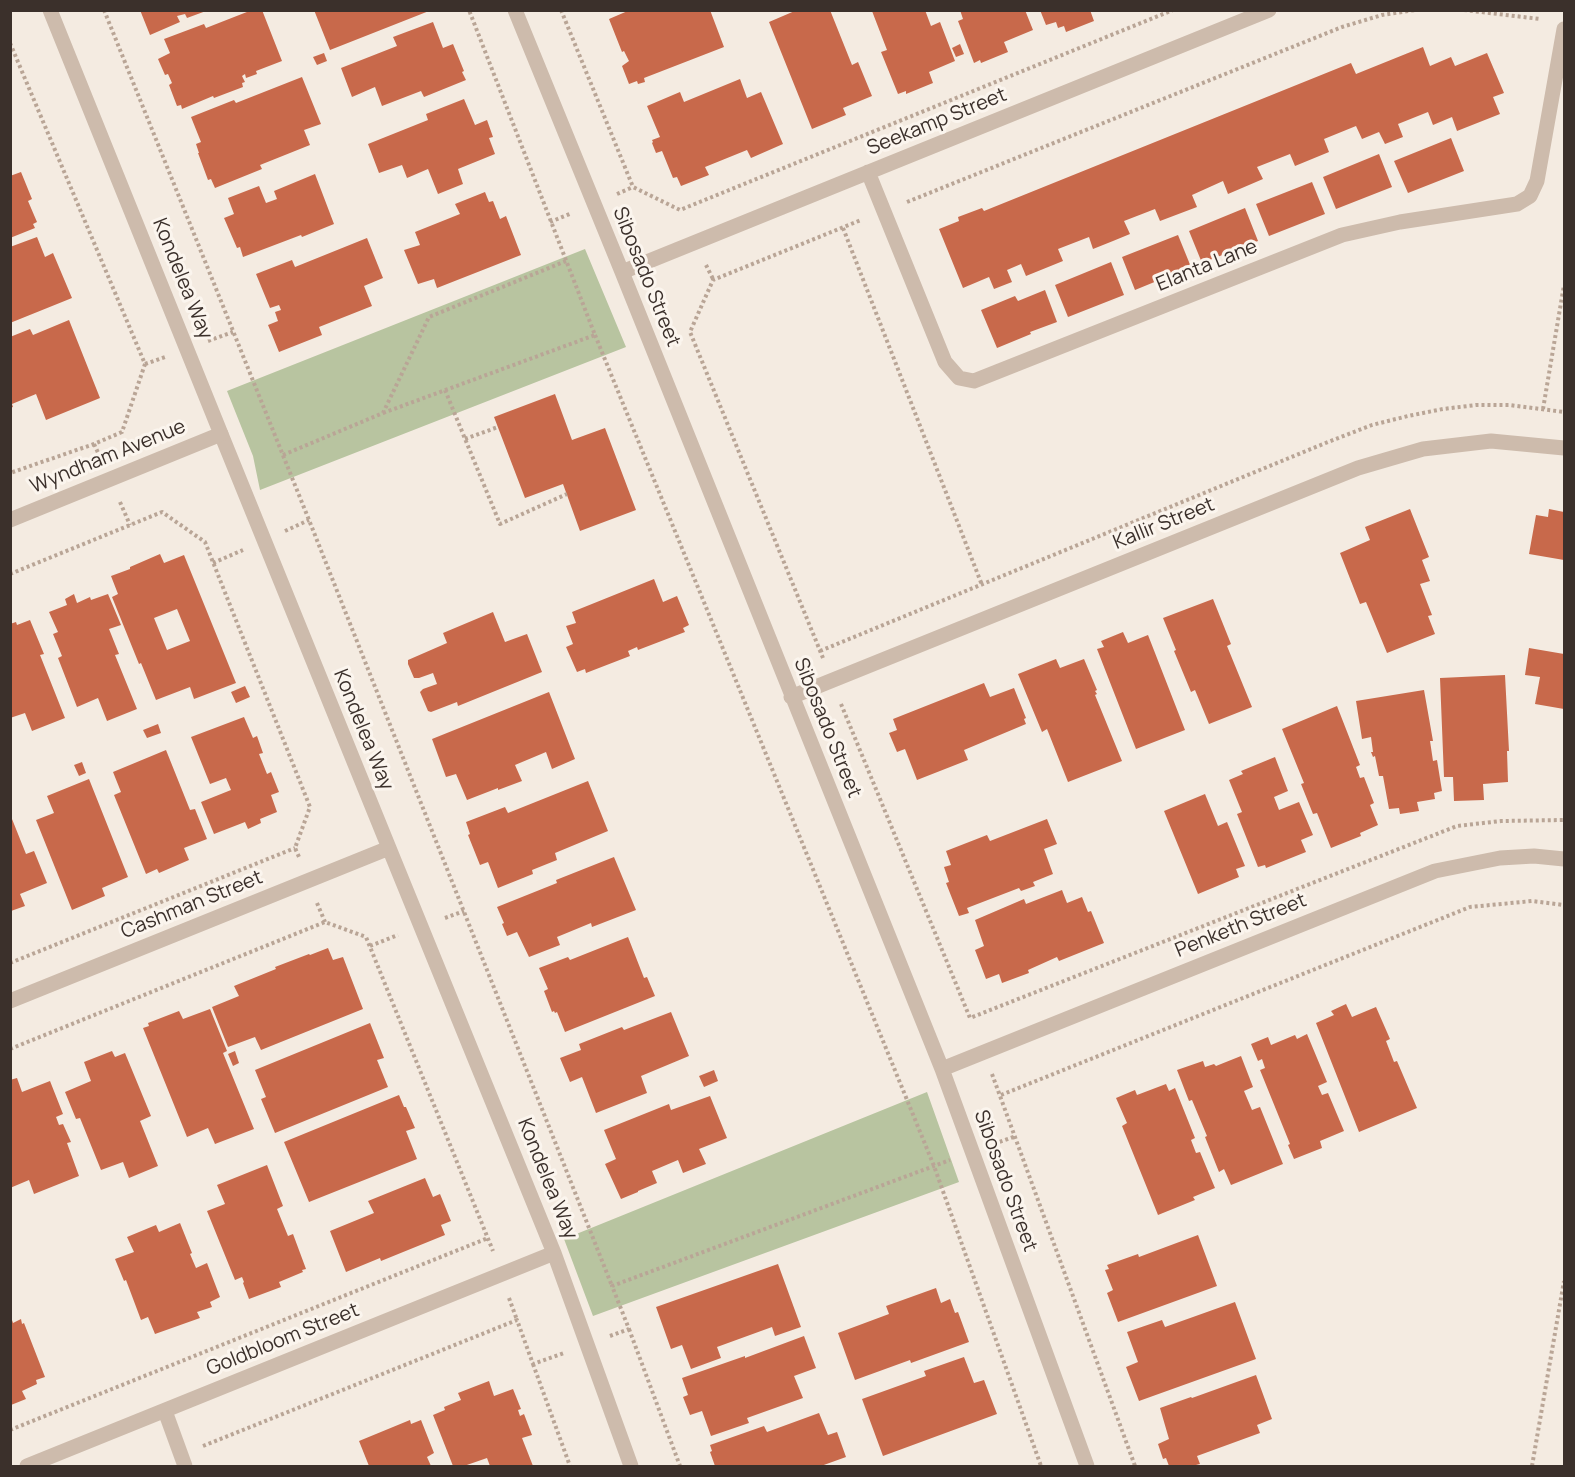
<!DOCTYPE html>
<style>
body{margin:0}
#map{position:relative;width:1575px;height:1477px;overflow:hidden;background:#f4ebe1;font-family:Manrope,sans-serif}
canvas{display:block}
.frame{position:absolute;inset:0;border:12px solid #3b302b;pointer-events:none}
</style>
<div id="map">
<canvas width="1575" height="1477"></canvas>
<div class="frame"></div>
</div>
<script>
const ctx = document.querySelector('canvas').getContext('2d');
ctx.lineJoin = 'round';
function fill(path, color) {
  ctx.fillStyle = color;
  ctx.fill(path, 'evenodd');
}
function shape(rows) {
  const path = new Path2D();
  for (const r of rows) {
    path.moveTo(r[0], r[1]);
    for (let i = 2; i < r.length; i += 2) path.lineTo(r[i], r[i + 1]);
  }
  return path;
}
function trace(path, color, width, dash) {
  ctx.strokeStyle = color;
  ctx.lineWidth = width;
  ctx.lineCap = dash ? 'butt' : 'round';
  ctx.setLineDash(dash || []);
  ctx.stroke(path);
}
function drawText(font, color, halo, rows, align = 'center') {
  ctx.font = font + ' Manrope,sans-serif';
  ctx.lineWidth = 6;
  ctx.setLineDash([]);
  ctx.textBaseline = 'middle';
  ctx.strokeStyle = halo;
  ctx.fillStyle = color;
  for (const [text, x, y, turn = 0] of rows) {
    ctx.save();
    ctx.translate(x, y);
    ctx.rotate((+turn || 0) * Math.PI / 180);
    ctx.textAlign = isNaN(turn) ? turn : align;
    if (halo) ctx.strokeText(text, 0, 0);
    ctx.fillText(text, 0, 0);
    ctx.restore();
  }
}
const green = shape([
 [585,249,626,347,260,490,253,456,227,391],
 [927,1092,959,1182,593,1316,564,1239]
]);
const building = shape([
 [140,10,206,10,206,11,187,18,185,14,177,16,180,22,150,35],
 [252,10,262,10,282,61,256,71,257,74,246,78,245,74,242,76,245,82,242,83,243,87,214,98,213,96,182,109,181,105,177,106,169,85,172,83,168,74,165,75,158,59,170,53,164,39,204,24,206,28],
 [314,10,429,10,429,11,330,50],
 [630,10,710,10,724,47,644,78,645,82,638,84,637,81,629,84,622,66,629,61,624,51,622,52,609,19],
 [797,10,830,10,852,65,858,62,872,96,843,108,846,115,812,129,769,22],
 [873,10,925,10,931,26,940,22,955,61,929,72,933,83,906,94,906,91,898,94,881,52,887,50,872,11],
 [960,10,1025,10,1033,30,1004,42,1008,52,981,63,980,60,974,63,958,21,963,19],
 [1040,10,1090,10,1094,21,1066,32,1064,26,1058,28,1056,22,1046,25],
 [433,22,443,48,453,44,464,71,462,72,466,80,424,97,421,91,382,106,375,87,352,97,341,68,397,46,393,37],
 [960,44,964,54,956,57,952,48],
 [1423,47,1430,66,1451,57,1455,66,1487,53,1504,93,1493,97,1500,114,1457,131,1452,117,1433,125,1428,112,1398,124,1403,137,1385,144,1379,132,1362,139,1356,126,1324,139,1329,152,1295,166,1290,154,1257,167,1263,179,1228,194,1223,181,1192,195,1197,207,1160,221,1155,209,1124,221,1130,234,1113,241,1093,249,1089,237,1058,249,1063,261,1026,276,1021,264,1007,270,1012,282,994,289,989,277,963,288,939,229,959,221,958,217,982,208,984,211,1351,63,1356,74],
 [324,53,327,61,317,65,313,57],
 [302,77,321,124,304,130,310,145,260,165,262,169,215,188,211,179,208,180,198,153,199,153,196,144,201,142,191,117,234,100,236,103],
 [740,79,747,98,761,92,783,144,751,158,747,150,705,167,709,175,681,186,677,177,673,178,662,151,656,153,652,143,653,142,652,140,660,137,647,106,680,92,684,102],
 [464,99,475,125,487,120,493,137,489,138,495,154,458,169,463,184,438,194,428,169,407,178,402,165,379,173,368,144,428,120,426,114],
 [1451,138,1464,171,1408,193,1394,161],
 [1379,154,1392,187,1336,209,1323,177],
 [21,172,32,199,28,201,37,222,33,224,35,228,10,238,10,176],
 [315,174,334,224,302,237,301,235,243,257,240,247,237,248,224,218,234,214,228,198,259,186,266,203,277,199,274,191],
 [1312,182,1325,214,1269,236,1256,204],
 [485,192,489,202,493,201,500,219,506,216,521,255,437,288,434,279,418,284,404,250,420,245,415,232,460,214,455,204],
 [1245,208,1258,241,1202,263,1189,231],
 [1178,235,1191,267,1135,290,1122,257],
 [37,237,45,257,53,253,72,298,10,323,10,247],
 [367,238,383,278,364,286,372,306,319,327,322,335,279,352,268,325,278,321,275,312,281,310,279,305,270,308,256,274,292,260,295,267],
 [1111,262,1124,295,1068,317,1055,285],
 [1045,290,1057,322,1030,332,1031,334,997,348,981,310,1015,296,1018,301],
 [69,320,100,398,46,420,36,394,12,404,13,407,10,408,10,337,30,329,33,335],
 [555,394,572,440,605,428,636,510,580,531,563,484,525,498,494,417],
 [1410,509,1429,557,1422,560,1430,581,1420,584,1432,615,1428,616,1435,634,1387,653,1366,602,1360,604,1340,553,1370,540,1365,527],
 [1549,509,1564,512,1564,560,1529,554,1536,515,1548,517],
 [160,554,164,563,184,555,236,683,194,699,190,687,156,700,141,663,139,664,112,597,118,594,111,576,130,569,130,567],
 [177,609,190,641,167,650,154,618],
 [654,579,663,602,677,596,689,625,683,628,685,632,638,650,637,647,628,651,630,656,586,673,585,669,577,672,566,647,573,644,566,626,576,623,572,612],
 [74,594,77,603,90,597,91,600,108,594,121,625,109,629,119,654,115,655,137,709,107,721,98,698,77,707,58,658,62,656,53,634,58,632,49,612,67,605,65,599],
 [1213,599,1231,644,1227,646,1252,707,1209,724,1195,690,1191,692,1174,651,1176,650,1163,618],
 [493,612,505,642,527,634,542,672,458,706,457,702,431,712,428,711,420,692,423,689,437,684,433,673,419,678,414,678,408,664,408,660,447,643,443,633],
 [30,620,44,654,40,655,65,718,32,731,25,713,10,718,10,624,16,622,17,625],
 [1123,632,1128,643,1148,635,1185,730,1136,749,1097,649,1104,647,1101,641],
 [1529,648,1564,654,1564,709,1535,704,1540,677,1525,675],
 [1056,659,1060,668,1084,659,1097,690,1095,691,1097,694,1095,695,1122,761,1068,782,1047,729,1042,732,1018,674],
 [1505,675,1509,751,1507,751,1508,782,1483,784,1484,800,1454,801,1453,777,1444,777,1440,678],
 [984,683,990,697,1014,688,1026,718,1024,719,1026,724,964,750,968,760,917,780,905,749,897,752,889,733,897,730,893,719],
 [245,686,250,697,236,703,231,692],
 [1424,690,1433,741,1430,741,1433,761,1437,760,1442,791,1434,793,1435,799,1417,802,1419,811,1400,814,1399,808,1389,809,1383,776,1379,776,1375,756,1373,757,1371,752,1373,752,1371,737,1362,739,1356,701],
 [549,692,575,759,552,769,546,752,515,765,522,781,498,790,498,788,467,800,456,774,446,777,432,739],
 [1337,706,1360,765,1356,767,1360,778,1364,777,1374,803,1370,805,1378,825,1360,833,1361,836,1331,848,1317,813,1313,814,1301,784,1304,783,1282,729],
 [244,717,253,738,257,736,263,753,259,754,267,774,271,772,279,792,271,795,277,812,260,819,261,823,248,829,245,822,214,834,201,802,231,790,226,778,210,784,191,737],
 [158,724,161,733,147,738,143,730],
 [166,750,190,810,195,809,207,839,184,848,189,860,159,873,157,869,146,874,114,795,121,792,113,772],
 [1275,757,1288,791,1274,797,1279,810,1299,802,1313,835,1301,840,1306,852,1266,868,1265,865,1258,867,1237,814,1242,812,1229,780,1243,774,1241,771],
 [82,762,86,773,79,776,74,765],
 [89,779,128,877,102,888,105,896,72,910,36,820,54,813,47,796],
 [588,781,608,831,555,853,557,860,532,870,533,874,498,888,488,862,480,865,468,835,470,834,466,822,505,807,508,813],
 [1205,794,1218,826,1227,822,1245,866,1236,869,1239,877,1198,894,1164,811],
 [10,814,26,854,34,851,47,883,20,894,25,906,11,911],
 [1047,819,1057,844,1044,849,1053,874,1033,882,1035,886,1021,891,1019,888,967,908,969,913,959,916,946,883,949,882,944,867,951,865,946,851,987,835,990,841],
 [614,857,636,910,592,927,591,923,557,937,560,945,529,957,517,932,507,936,502,924,504,923,497,907,557,883,556,880],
 [1062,890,1067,903,1082,897,1088,912,1091,911,1104,943,1059,961,1057,957,1028,970,1029,973,1002,983,999,974,986,979,975,950,984,946,975,920,1024,899,1026,904],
 [628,937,644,978,647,977,655,996,565,1032,557,1012,555,1013,554,1011,552,1012,544,991,548,989,539,968,568,957,570,960],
 [328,948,333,960,343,957,363,1009,261,1050,255,1037,228,1047,212,1007,239,996,234,986,276,969,275,967,309,954,310,955],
 [1346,1004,1352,1017,1376,1007,1390,1039,1386,1041,1394,1062,1397,1061,1417,1108,1359,1132,1316,1023,1334,1015,1331,1011],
 [210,1009,227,1051,223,1053,254,1129,215,1144,208,1128,187,1137,143,1028,149,1026,148,1023,179,1011,183,1019],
 [671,1012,689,1056,641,1076,647,1093,596,1113,582,1077,570,1082,560,1058,581,1050,579,1044,622,1027,624,1030],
 [370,1023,384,1058,377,1060,388,1087,275,1133,261,1099,266,1097,255,1070],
 [1307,1034,1327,1082,1318,1086,1322,1095,1328,1093,1344,1131,1320,1141,1322,1148,1294,1159,1288,1145,1290,1144,1260,1070,1265,1068,1262,1059,1258,1061,1251,1044,1268,1037,1271,1045,1295,1035,1297,1039],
 [112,1051,115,1057,125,1053,151,1116,140,1121,158,1166,129,1178,123,1162,101,1170,80,1118,76,1119,65,1092,91,1081,84,1062],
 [235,1051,239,1063,233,1066,228,1054],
 [1241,1056,1253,1087,1244,1091,1252,1110,1260,1107,1283,1164,1231,1185,1224,1169,1219,1172,1205,1137,1207,1136,1192,1100,1189,1101,1177,1070,1203,1061,1205,1067,1214,1064,1216,1066],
 [714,1070,718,1081,704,1087,699,1076],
 [17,1078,22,1092,50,1081,63,1114,56,1117,59,1125,63,1124,71,1142,67,1143,79,1176,34,1194,29,1180,10,1188,10,1080],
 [1166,1084,1169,1091,1175,1088,1195,1138,1191,1140,1196,1153,1200,1152,1215,1188,1193,1197,1195,1200,1158,1215,1122,1126,1127,1123,1116,1098,1135,1090,1137,1095],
 [399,1095,404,1107,406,1107,415,1128,406,1131,417,1159,309,1202,284,1142],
 [710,1096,727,1138,699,1149,706,1164,683,1173,678,1160,652,1171,657,1183,638,1191,638,1192,621,1199,605,1164,616,1159,604,1130,669,1104,671,1110],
 [267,1165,283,1206,277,1209,288,1236,293,1234,306,1269,302,1270,303,1272,279,1282,281,1287,249,1299,243,1283,244,1282,242,1277,235,1280,207,1211,225,1204,217,1185],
 [425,1178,433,1197,440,1194,451,1221,441,1225,445,1235,381,1261,380,1258,346,1272,330,1231,374,1213,368,1201],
 [180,1223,192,1253,190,1254,196,1268,207,1263,220,1297,210,1302,212,1307,197,1312,200,1318,155,1334,148,1317,141,1320,126,1280,124,1281,115,1259,134,1252,127,1237,156,1225,159,1232],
 [1198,1235,1217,1286,1118,1322,1107,1293,1113,1290,1105,1270,1109,1269,1107,1265,1138,1254,1139,1257],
 [778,1264,801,1327,775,1336,772,1327,717,1347,721,1358,691,1369,682,1345,671,1349,656,1307],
 [936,1288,941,1303,950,1299,955,1313,958,1312,969,1342,911,1363,910,1360,855,1380,838,1333,889,1314,886,1306],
 [1235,1302,1256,1359,1139,1401,1126,1367,1138,1362,1127,1332,1162,1320,1165,1327],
 [11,1317,13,1323,21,1319,22,1324,24,1323,45,1377,36,1380,37,1384,22,1391,26,1399,11,1405],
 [804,1336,816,1368,794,1376,803,1398,747,1418,749,1423,711,1436,702,1411,690,1415,683,1397,688,1395,682,1378,745,1356,745,1358],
 [964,1357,974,1383,984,1380,997,1414,883,1456,862,1399,926,1376,924,1371],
 [1256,1375,1272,1419,1257,1425,1260,1433,1197,1456,1200,1464,1192,1466,1169,1466,1166,1458,1163,1459,1158,1444,1169,1439,1160,1408,1191,1397,1192,1398],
 [489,1381,494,1396,513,1389,521,1409,518,1410,520,1416,524,1414,532,1435,522,1438,533,1466,490,1466,487,1458,464,1466,453,1466,433,1415,445,1410,444,1407,461,1400,458,1393],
 [819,1413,828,1435,837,1432,846,1457,821,1466,715,1466,710,1452,712,1451,710,1445,764,1426,767,1432],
 [410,1420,411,1424,421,1420,434,1453,427,1457,431,1466,369,1466,359,1441]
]);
const path = shape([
 [104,10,309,520,612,1286],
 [561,10,633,187,680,210,1173,10],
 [1464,10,1540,19],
 [10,43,145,364,122,432,94,444,10,473],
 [617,194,633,187],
 [907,202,1342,27,1382,15,1415,10],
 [550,222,572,213],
 [843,228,982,585],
 [706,265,713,279],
 [595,335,934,1166,1041,1466],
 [208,341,233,332],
 [145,364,165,357],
 [445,390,500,524,567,494],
 [1543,409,1564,285],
 [383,413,595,335,469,10],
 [465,439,498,427],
 [94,444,100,457],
 [283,455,383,413,429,317,566,261],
 [120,502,130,525],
 [285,531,309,520],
 [213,563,243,550],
 [10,574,162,512,205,542,310,807,295,848,299,857],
 [820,651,1328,442,1372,425,1408,416,1443,409,1476,405,1509,405,1564,412],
 [823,658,690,332,713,280,861,220],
 [841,704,970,1018,1457,826,1501,821,1564,820],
 [317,903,325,922],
 [445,918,464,911],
 [370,946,398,935],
 [10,963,295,848],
 [10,1049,325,922,366,937,493,1251],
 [992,1074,1135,1466],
 [1001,1095,1470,907,1532,901,1564,905],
 [994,1144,1016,1136],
 [509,1298,517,1320],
 [629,1329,680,1466],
 [610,1336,629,1329,612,1286,950,1160],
 [533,1364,570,1466],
 [10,1430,488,1238],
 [203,1446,517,1320,533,1364,564,1353],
 [1532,1466,1564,1281]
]);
const minor = shape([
 [515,10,622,272,942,1069,1087,1466],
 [868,172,945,362,959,378,974,381,1342,235,1400,222,1517,204,1530,196,1537,181,1564,29],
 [622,272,1269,10],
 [221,434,389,848,554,1253,631,1466],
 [791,697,1358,468,1423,449,1491,441,1564,448],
 [10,1001,389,848],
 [942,1069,1435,871,1500,858,1534,856,1564,859],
 [165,1411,185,1466],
 [27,1466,554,1253]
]);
const tertiary = shape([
 [10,520,221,434,50,10]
]);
const streetNames = [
 ["Seekamp Street",937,122,-22],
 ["Elanta Lane",1207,266,-22],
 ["Sibosado Street",646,277,68],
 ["Kondelea Way",182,279,68],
 ["Wyndham Avenue",108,457,-22],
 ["Kallir Street",1164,524,-22],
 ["Sibosado Street",827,728,68],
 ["Kondelea Way",363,730,68],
 ["Cashman Street",192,905,-22],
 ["Penketh Street",1241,926,-22],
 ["Kondelea Way",547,1179,68],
 ["Sibosado Street",1005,1181,70],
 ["Goldbloom Street",283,1340,-22]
];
fill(green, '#b8c4a0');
fill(building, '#c8694b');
trace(path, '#b9a596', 4, [3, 3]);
trace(minor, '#cdbbac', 15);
trace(tertiary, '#cdbbac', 15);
drawText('20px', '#3b302b', '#fbf5ee', streetNames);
</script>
